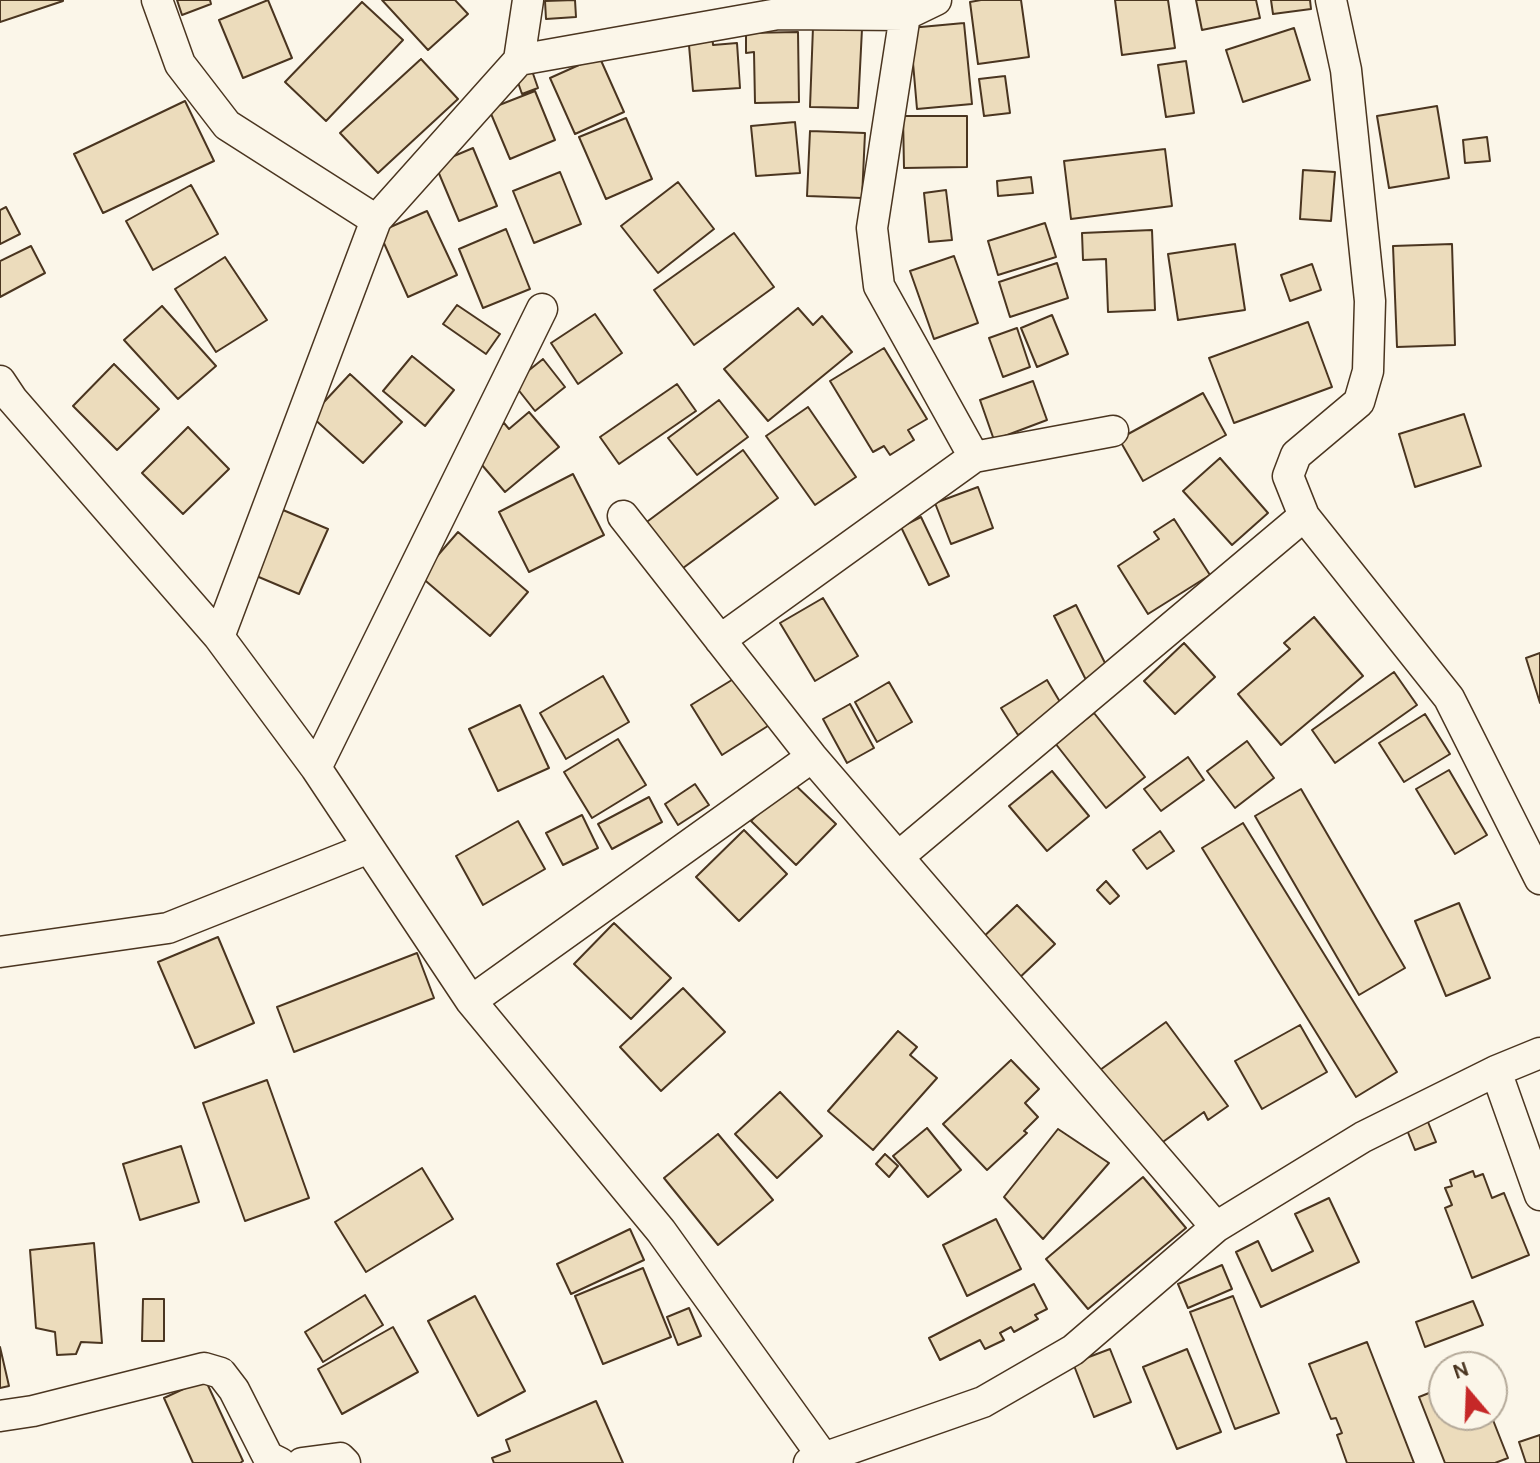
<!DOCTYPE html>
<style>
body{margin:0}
#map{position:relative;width:1540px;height:1463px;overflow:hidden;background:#fbf6e9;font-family:Karla,sans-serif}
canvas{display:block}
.north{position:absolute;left:1428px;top:1351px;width:80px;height:80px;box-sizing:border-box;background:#fbf6e9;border:2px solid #b4a999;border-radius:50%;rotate:341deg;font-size:22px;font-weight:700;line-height:32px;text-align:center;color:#4a3520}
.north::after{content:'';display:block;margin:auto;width:28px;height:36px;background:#c62828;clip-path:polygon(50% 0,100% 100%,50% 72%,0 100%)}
</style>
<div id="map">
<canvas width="1540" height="1463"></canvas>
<div class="north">N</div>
</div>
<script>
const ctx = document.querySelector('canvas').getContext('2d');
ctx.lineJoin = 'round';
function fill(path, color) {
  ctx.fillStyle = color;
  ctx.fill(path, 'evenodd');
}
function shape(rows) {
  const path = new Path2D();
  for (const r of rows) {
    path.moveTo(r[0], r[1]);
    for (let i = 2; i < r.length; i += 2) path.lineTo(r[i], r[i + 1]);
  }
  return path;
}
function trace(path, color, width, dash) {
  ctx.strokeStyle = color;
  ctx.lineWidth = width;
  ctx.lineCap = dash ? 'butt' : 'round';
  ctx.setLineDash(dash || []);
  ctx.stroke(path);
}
const building = shape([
 [0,0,63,0,63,1,0,22,0,0],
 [177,0,210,0,211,4,182,15,177,0],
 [268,0,292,58,243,78,219,20,268,0],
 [382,0,455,0,468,14,428,50,382,0],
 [575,0,576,17,546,19,545,1,575,0],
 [981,0,1021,0,1029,57,978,64,970,2,981,0],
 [1115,0,1168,0,1175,48,1122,55,1115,0],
 [1196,0,1256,0,1260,18,1202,30,1196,0],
 [1271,0,1310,0,1311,9,1273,14,1271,0],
 [362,2,403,40,326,121,285,82,362,2],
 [964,23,972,104,917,109,910,28,964,23],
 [813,27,862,29,858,108,810,107,813,27],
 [1294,28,1310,80,1243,102,1226,50,1294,28],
 [712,32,713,45,737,43,740,88,693,91,688,34,712,32],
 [798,32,799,102,755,103,754,52,746,53,746,33,798,32],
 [599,56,624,112,575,134,550,78,599,56],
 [421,59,458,99,378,173,340,133,421,59],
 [1186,61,1194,113,1166,117,1158,65,1186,61],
 [530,65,538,88,522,94,514,71,530,65],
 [1005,76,1010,113,984,116,979,79,1005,76],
 [535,91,555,140,510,159,489,109,535,91],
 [185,101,214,161,103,213,74,154,185,101],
 [1437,106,1449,178,1389,188,1377,116,1437,106],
 [903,116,967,116,967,167,904,168,903,116],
 [626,118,652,179,606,199,579,137,626,118],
 [795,122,800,173,756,176,751,126,795,122],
 [810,131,865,133,862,198,807,196,810,131],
 [1487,137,1490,161,1465,163,1463,140,1487,137],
 [473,148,497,206,459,221,435,164,473,148],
 [1165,149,1172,206,1071,219,1064,161,1165,149],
 [1303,170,1335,172,1331,221,1300,219,1303,170],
 [560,172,581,224,534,243,513,191,560,172],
 [1031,177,1033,193,998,196,997,181,1031,177],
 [678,182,714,229,658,273,621,226,678,182],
 [191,185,218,234,153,270,126,221,191,185],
 [946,190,952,240,929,242,924,193,946,190],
 [6,207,20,234,0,244,0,210,6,207],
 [427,211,457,275,408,297,379,232,427,211],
 [1045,223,1056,257,998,275,988,241,1045,223],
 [506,229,530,289,483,308,459,249,506,229],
 [1152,230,1155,310,1108,312,1106,259,1083,260,1082,233,1152,230],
 [734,233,774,287,694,345,654,290,734,233],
 [1235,244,1245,310,1178,320,1168,254,1235,244],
 [1452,244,1455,345,1397,347,1393,246,1452,244],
 [31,246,45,273,0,297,0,261,31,246],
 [954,256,978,323,934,339,910,271,954,256],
 [225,257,267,320,216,352,175,289,225,257],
 [1057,263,1068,298,1010,317,999,282,1057,263],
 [1312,264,1321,290,1290,301,1281,275,1312,264],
 [457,305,500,334,486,354,443,324,457,305],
 [162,306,216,366,178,399,124,340,162,306],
 [798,308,813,325,822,316,852,352,768,421,724,369,798,308],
 [595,314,622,353,578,384,551,343,595,314],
 [1052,315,1068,354,1037,367,1021,328,1052,315],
 [1308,322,1332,387,1234,423,1209,358,1308,322],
 [1017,328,1030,367,1003,377,989,338,1017,328],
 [884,348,927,419,908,430,914,440,890,455,884,446,873,452,830,381,884,348],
 [412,356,454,390,425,426,383,391,412,356],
 [543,359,565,387,535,411,513,383,543,359],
 [114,364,159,409,117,450,73,406,114,364],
 [350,374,402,422,363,463,311,416,350,374],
 [1033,381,1047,420,994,440,980,400,1033,381],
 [677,384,696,411,619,464,600,437,677,384],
 [1203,393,1226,435,1143,481,1119,439,1203,393],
 [719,400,748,437,697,475,668,438,719,400],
 [808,407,856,477,815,505,766,436,808,407],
 [529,412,559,447,505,492,476,458,485,438,504,423,509,429,529,412],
 [1464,414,1481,466,1415,487,1399,434,1464,414],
 [188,427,229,469,183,514,142,473,188,427],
 [743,450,778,498,679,571,644,524,743,450],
 [1220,458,1268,513,1232,545,1183,491,1220,458],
 [573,474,604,535,529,572,499,512,573,474],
 [978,487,993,528,951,544,935,503,978,487],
 [283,510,328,529,299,594,254,575,283,510],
 [921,517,949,576,929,585,901,527,921,517],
 [1174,519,1210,575,1148,614,1118,566,1159,539,1154,532,1174,519],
 [458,532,528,592,490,636,420,576,458,532],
 [823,598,858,656,815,681,780,623,823,598],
 [1076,605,1108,669,1086,680,1054,616,1076,605],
 [1314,617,1363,676,1281,745,1238,694,1290,649,1284,643,1314,617],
 [1184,643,1215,677,1175,714,1144,681,1184,643],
 [1540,653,1540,703,1526,658,1540,653],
 [1394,672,1417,705,1335,763,1312,730,1394,672],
 [740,675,771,724,722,755,691,705,740,675],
 [603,676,629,722,566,759,540,713,603,676],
 [1047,680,1063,707,1018,735,1001,708,1047,680],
 [889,682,912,722,877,742,855,702,889,682],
 [850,704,874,748,847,763,823,719,850,704],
 [520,705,549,768,498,791,469,729,520,705],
 [1094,713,1145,777,1106,808,1055,743,1094,713],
 [1425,714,1450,754,1404,782,1379,743,1425,714],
 [618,739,646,785,592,818,564,772,618,739],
 [1247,741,1274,778,1235,808,1207,771,1247,741],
 [1188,757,1204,780,1161,811,1144,789,1188,757],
 [1449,770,1487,835,1455,854,1416,789,1449,770],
 [1052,771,1089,816,1047,851,1009,806,1052,771],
 [791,781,836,824,796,865,751,821,791,781],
 [695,784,709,805,678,825,665,804,695,784],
 [1301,789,1405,968,1359,995,1255,816,1301,789],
 [649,797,662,822,612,849,598,824,649,797],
 [582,815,598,848,563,865,546,833,582,815],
 [518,821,545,869,483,905,456,856,518,821],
 [1243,823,1397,1072,1356,1097,1202,848,1243,823],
 [744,830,787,874,739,921,696,877,744,830],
 [1160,831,1174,851,1147,869,1133,850,1160,831],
 [1106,881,1119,896,1110,904,1097,890,1106,881],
 [1459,903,1490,978,1446,996,1415,921,1459,903],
 [1017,905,1055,944,1015,982,978,942,1017,905],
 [614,923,671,978,631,1019,574,964,614,923],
 [218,937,254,1023,195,1048,158,962,218,937],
 [417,953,434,998,294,1052,277,1007,417,953],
 [683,988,725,1032,661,1091,620,1047,683,988],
 [1166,1022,1228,1106,1208,1120,1204,1112,1156,1147,1100,1070,1166,1022],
 [1300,1025,1327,1072,1262,1109,1235,1061,1300,1025],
 [898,1031,917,1047,910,1055,937,1078,873,1150,828,1111,898,1031],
 [1011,1060,1039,1089,1025,1103,1038,1117,1024,1131,1027,1133,987,1170,943,1124,1011,1060],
 [267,1080,309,1198,245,1221,203,1103,267,1080],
 [780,1092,822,1136,777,1178,735,1134,780,1092],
 [1426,1117,1436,1142,1415,1150,1405,1125,1426,1117],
 [927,1128,961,1170,928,1197,893,1156,927,1128],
 [1058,1129,1109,1163,1043,1239,1004,1197,1058,1129],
 [718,1134,773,1200,718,1245,664,1178,718,1134],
 [181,1146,199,1202,140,1220,123,1164,181,1146],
 [885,1154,898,1166,889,1177,876,1164,885,1154],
 [422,1168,453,1219,366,1272,335,1222,422,1168],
 [1473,1171,1475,1177,1483,1174,1492,1198,1504,1193,1529,1255,1472,1278,1445,1208,1452,1205,1445,1188,1452,1186,1450,1180,1473,1171],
 [1143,1177,1186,1228,1088,1309,1046,1259,1143,1177],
 [1329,1198,1359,1262,1261,1307,1236,1252,1258,1241,1272,1271,1313,1251,1295,1214,1329,1198],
 [996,1219,1021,1269,967,1296,943,1245,996,1219],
 [630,1229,644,1260,571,1294,557,1264,630,1229],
 [94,1243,102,1343,81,1342,76,1354,57,1355,55,1332,36,1328,30,1250,94,1243],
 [1222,1265,1232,1289,1188,1308,1178,1284,1222,1265],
 [643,1268,671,1337,603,1364,575,1296,643,1268],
 [1034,1284,1047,1309,1035,1315,1038,1319,1014,1332,1011,1327,1000,1333,1004,1340,985,1349,980,1340,940,1360,929,1338,1034,1284],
 [365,1295,383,1325,323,1362,305,1332,365,1295],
 [475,1296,525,1391,478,1416,428,1321,475,1296],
 [1233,1296,1279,1413,1235,1429,1190,1312,1233,1296],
 [143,1299,164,1299,164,1341,142,1341,143,1299],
 [1473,1301,1483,1325,1425,1347,1416,1322,1473,1301],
 [689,1308,701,1336,678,1345,667,1317,689,1308],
 [393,1327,418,1372,342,1414,318,1369,393,1327],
 [1367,1342,1414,1463,1347,1463,1337,1435,1342,1433,1336,1418,1331,1419,1309,1364,1367,1342],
 [0,1347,9,1386,0,1388,0,1347],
 [1110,1349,1131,1402,1094,1417,1073,1363,1110,1349],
 [1187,1349,1221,1432,1177,1449,1143,1367,1187,1349],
 [205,1379,243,1461,240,1463,193,1463,164,1398,205,1379],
 [1444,1387,1444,1415,1491,1415,1508,1458,1495,1463,1445,1463,1419,1397,1444,1387],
 [596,1401,623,1463,494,1463,492,1458,510,1451,506,1440,596,1401],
 [1540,1435,1540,1463,1526,1463,1519,1442,1540,1435]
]);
const street = shape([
 [157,0,180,64,227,125,376,220,519,60,528,0],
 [1331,0,1346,70,1370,301,1368,371,1359,402,1296,455,1288,476,1304,516,1449,698,1540,879],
 [905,15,872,228,879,286,974,457],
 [519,60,778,14,905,15,936,0],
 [0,381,12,399,219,637,316,768,471,1001,661,1231,823,1457],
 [623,516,812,757,1216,1227],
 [219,637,376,220],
 [720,640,974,457,1113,431],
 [316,768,542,309],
 [898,857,1304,516],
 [0,952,168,928,369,848],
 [471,1001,812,757],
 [1496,1071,1540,1195],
 [0,1416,33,1411,204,1368,221,1373,234,1390,268,1457,280,1463],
 [302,1463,340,1458,345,1463],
 [809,1463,983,1402,1073,1350,1216,1227,1363,1137,1496,1071,1540,1053]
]);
fill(building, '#ecdcbc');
trace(building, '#4a3520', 2);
trace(street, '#4a3520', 33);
trace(street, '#fbf6e9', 30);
</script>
